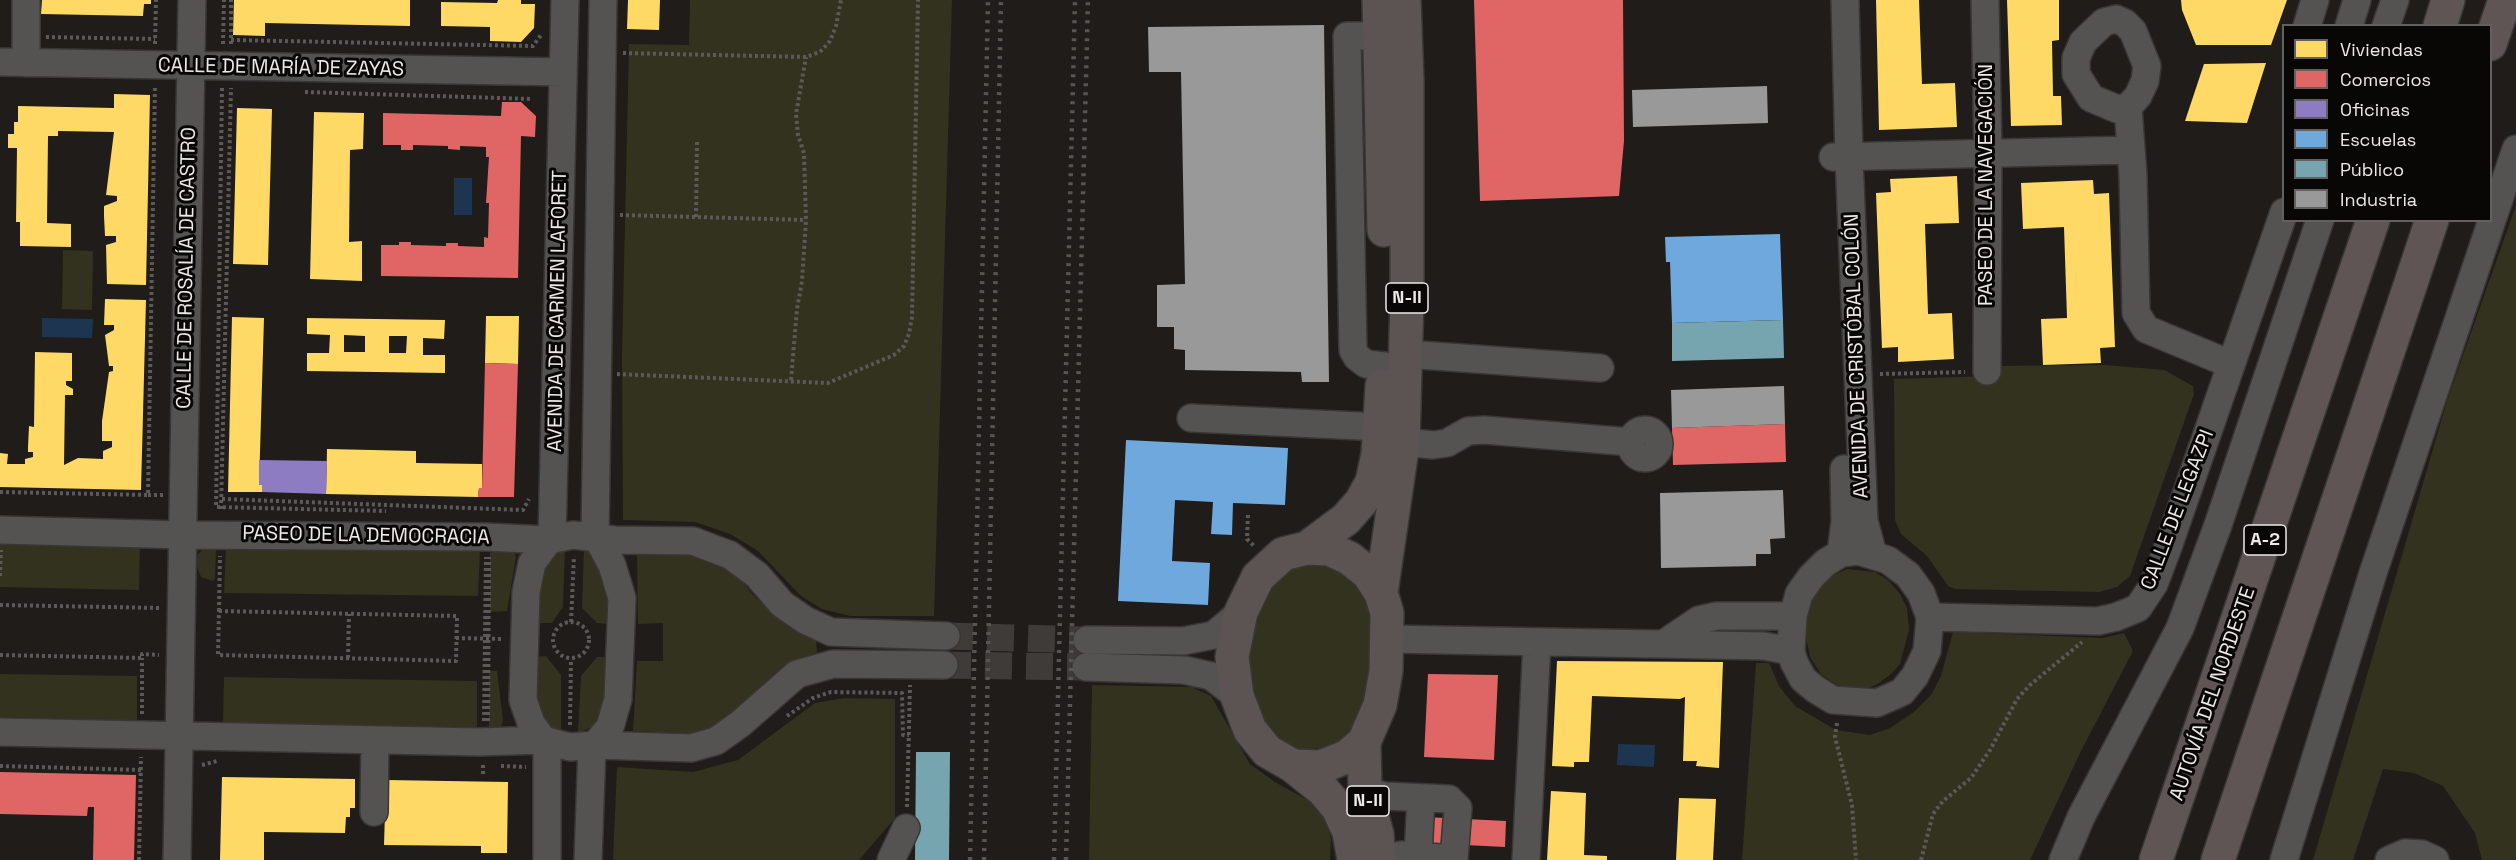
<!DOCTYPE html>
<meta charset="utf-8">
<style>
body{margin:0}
#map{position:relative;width:2516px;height:860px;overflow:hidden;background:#1f1c1a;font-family:"Space Grotesk",sans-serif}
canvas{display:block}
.legend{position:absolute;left:2282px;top:24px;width:210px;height:198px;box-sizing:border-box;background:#080706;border:2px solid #636160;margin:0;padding:8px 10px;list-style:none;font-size:18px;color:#ece9e7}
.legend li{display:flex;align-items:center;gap:12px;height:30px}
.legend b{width:30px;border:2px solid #636160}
</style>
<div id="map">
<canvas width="2516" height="860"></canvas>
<ul class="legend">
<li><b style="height:16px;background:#ffd966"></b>Viviendas</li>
<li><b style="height:16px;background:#e06666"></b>Comercios</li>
<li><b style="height:16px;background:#8e7cc3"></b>Oficinas</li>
<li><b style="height:16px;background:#6fa8dc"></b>Escuelas</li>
<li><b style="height:16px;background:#76a5af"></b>Público</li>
<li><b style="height:16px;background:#999"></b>Industria</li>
</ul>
</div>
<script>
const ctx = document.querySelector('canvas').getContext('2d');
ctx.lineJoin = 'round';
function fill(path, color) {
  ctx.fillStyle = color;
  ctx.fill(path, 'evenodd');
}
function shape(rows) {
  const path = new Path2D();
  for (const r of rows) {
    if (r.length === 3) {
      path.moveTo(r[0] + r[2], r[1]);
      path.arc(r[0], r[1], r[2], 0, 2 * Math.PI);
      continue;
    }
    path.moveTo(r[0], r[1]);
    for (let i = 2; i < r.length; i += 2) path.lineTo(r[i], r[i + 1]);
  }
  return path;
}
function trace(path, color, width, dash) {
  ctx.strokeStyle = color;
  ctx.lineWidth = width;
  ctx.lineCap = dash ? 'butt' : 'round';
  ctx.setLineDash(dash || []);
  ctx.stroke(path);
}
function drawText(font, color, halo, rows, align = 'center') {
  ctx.font = font + ' "Space Grotesk",sans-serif';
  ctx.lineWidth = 6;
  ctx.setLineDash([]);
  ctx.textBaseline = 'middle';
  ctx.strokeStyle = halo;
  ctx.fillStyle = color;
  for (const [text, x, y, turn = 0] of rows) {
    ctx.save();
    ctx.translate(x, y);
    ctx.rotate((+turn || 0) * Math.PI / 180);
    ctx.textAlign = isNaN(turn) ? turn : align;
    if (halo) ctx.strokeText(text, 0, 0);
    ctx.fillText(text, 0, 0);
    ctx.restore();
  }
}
const green = shape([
 [690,0,952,0,934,616,850,616,822,609,801,596,758,551,730,534,695,522,623,520,622,354,629,44,689,45],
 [2516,205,2516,860,2482,860,2475,833,2443,786,2414,773,2383,769,2353,860,2313,860,2447,401],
 [63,250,93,251,92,310,62,309],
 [2106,365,2164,370,2193,386,2194,394,2130,576,2117,587,2099,592,1955,589,1948,586,1927,556,1901,534,1895,520,1894,379,1991,376,1992,366],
 [0,543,140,546,139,590,0,587],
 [207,546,216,547,215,578,213,581,201,577,196,564,198,554],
 [226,547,480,551,478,596,224,593],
 [565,548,563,607,552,623,532,623,537,580,554,551],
 [584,548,590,551,603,565,612,624,597,623,582,608],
 [496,549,514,551,516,557,507,611,490,612,490,553],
 [637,554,695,555,736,574,755,597,790,626,816,639,817,653,791,661,768,680,737,712,700,734,633,731,637,661,663,661,663,623,638,624],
 [1317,564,1336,568,1350,577,1362,590,1368,607,1372,648,1367,692,1359,719,1348,735,1335,746,1305,750,1289,746,1274,735,1259,714,1250,684,1249,652,1252,629,1268,589,1282,576,1297,566],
 [1847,569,1875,572,1888,580,1900,594,1907,608,1909,630,1900,664,1891,674,1876,685,1864,689,1850,689,1837,685,1821,674,1810,657,1806,637,1807,618,1813,598,1822,585,1834,575],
 [1953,632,2103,638,2124,633,2133,651,2080,753,2030,860,1742,860,1756,663,1769,663,1779,686,1795,706,1836,730,1870,735,1890,728,1914,712,1931,695,1941,676],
 [546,656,561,675,561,733,553,730,538,715,532,657],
 [597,657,609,657,604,711,594,726,578,733,581,676],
 [489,671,497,671,503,720,501,728,489,728],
 [0,674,137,676,137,721,0,717],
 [224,677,477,681,477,727,223,725],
 [1092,685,1192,687,1211,696,1250,764,1275,782,1318,806,1326,820,1331,839,1330,860,1089,860],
 [844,698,895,699,895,818,859,860,613,860,617,767,693,772,738,760,815,703]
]);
const water = shape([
 [454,178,472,178,472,215,454,215],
 [42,318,93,319,92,338,42,337],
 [1618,744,1655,745,1654,767,1617,765]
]);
const homes = shape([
 [42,0,151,0,151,4,144,4,143,16,41,14],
 [234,0,410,0,410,26,265,23,265,36,233,35],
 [498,0,521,0,521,4,535,4,534,28,521,42,490,41,490,27,441,26,441,2,497,3],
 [628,0,660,0,659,30,627,29],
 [1876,0,1919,0,1922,84,1955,83,1957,127,1879,130],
 [2007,0,2059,0,2059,40,2052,41,2053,96,2061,96,2062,125,2011,126],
 [2181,0,2287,0,2271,45,2196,45,2182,10],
 [2266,63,2247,123,2185,121,2204,64],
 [114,94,150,95,146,285,107,284,106,245,116,242,116,236,105,236,104,216,104,206,117,201,117,196,106,195,114,132,58,131,58,136,48,136,47,223,71,224,71,247,20,246,20,222,16,222,17,148,8,148,8,134,14,134,14,122,18,122,18,106,114,108],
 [237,108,272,109,268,265,233,264],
 [314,112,364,113,363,149,350,150,349,242,362,241,362,281,310,279],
 [1957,176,1959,223,1925,224,1928,314,1952,313,1954,359,1898,362,1898,347,1882,348,1876,193,1891,192,1890,179],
 [2093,180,2094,194,2109,193,2115,347,2100,348,2101,363,2043,365,2041,319,2067,318,2064,227,2023,229,2021,183],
 [105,299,146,300,141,490,0,487,0,453,8,454,7,464,25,464,25,459,33,457,33,452,28,452,28,447,29,426,34,427,35,352,72,353,72,381,66,381,66,385,73,389,73,395,65,395,64,465,78,458,103,459,103,451,112,447,112,441,102,441,102,421,109,372,113,371,113,366,109,366,105,335,114,330,114,325,104,325],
 [486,316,519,316,518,364,485,363],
 [232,317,264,318,259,485,262,485,262,492,228,492],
 [307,318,445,320,444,339,423,338,423,355,445,355,445,373,307,371,307,353,329,353,330,335,307,334],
 [344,335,365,336,365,352,344,352],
 [389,336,407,336,406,353,389,353],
 [327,449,416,451,416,463,482,464,482,488,479,488,478,497,326,494],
 [1557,661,1723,662,1719,768,1696,766,1697,761,1683,761,1685,697,1680,699,1592,696,1589,762,1574,762,1574,767,1552,766],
 [222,777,355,779,355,808,350,808,350,817,346,817,345,833,264,832,264,860,220,860],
 [386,780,508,782,507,853,481,853,481,846,384,845],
 [1551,791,1586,793,1584,855,1607,856,1607,860,1547,860],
 [1679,798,1716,799,1713,860,1676,860]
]);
const shops = shape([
 [1474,0,1623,0,1624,141,1619,196,1480,201],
 [502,102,521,102,536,116,535,137,521,136,518,278,381,276,381,245,399,245,399,242,411,242,411,245,446,246,446,243,458,243,458,246,484,247,484,237,488,238,489,203,486,203,489,157,486,157,486,147,460,146,460,150,448,149,448,146,413,145,413,150,401,150,401,145,383,145,383,113,501,116],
 [485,363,518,364,514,497,478,497,479,488,482,488],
 [1785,424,1786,462,1673,465,1672,428],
 [1428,674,1498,675,1494,760,1424,757],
 [0,772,136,775,134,860,93,860,94,807,88,807,87,816,0,814],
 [1426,817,1506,821,1505,847,1425,843]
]);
const offices = shape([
 [259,460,327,461,326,494,262,492,262,485,259,485]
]);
const schools = shape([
 [1780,234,1783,320,1672,323,1670,262,1666,262,1665,237],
 [1126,440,1288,448,1285,505,1233,503,1232,535,1211,534,1213,502,1175,500,1172,561,1210,563,1208,605,1118,601]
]);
const public = shape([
 [1783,320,1784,358,1672,361,1672,323],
 [916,752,950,752,949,860,915,860]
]);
const industry = shape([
 [1324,25,1329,382,1302,382,1301,372,1185,370,1185,350,1174,349,1174,327,1157,327,1157,285,1185,284,1181,72,1149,72,1148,27],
 [1767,86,1768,123,1633,127,1632,90],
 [1784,386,1785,424,1672,428,1671,390],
 [1783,490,1785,538,1770,539,1771,554,1756,554,1756,566,1661,568,1660,493]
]);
const minorTunnel = shape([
 [946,636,1087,640],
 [944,665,1086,667]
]);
const path = shape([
 [46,37,155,39],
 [231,40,533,46,541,35],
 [155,44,156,0],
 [223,44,224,0],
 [231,44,231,0],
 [623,53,806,57,820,52,830,41,836,26,841,0],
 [222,88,216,507,386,511],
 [305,92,532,99],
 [620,215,806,220],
 [696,217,697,142],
 [617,374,828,383,894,355,904,346,909,334,912,317,918,0],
 [1880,374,1965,372],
 [791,380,797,309,802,281,806,220,804,153,798,135,796,114,806,57],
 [0,492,148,495,155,85],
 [148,495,163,495],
 [222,499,523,510,529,499],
 [221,509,231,88],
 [1248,515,1247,539,1255,547],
 [0,576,1,550],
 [0,605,161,608],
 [219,611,220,556],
 [219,611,457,616,456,661,218,655,219,611],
 [571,640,18],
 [571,622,574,556],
 [456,638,503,639],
 [0,655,142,658,142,654,159,655],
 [348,658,349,614],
 [142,714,142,658],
 [787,716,813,698,831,692,902,693,903,735,909,735],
 [484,721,486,557],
 [488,721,489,557],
 [1837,723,1835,737,1852,805,1856,860],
 [570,725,571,659],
 [202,765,217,761],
 [0,766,141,770],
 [501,766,526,767],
 [483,774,483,764],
 [907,807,910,685],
 [139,860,141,757],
 [1921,860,1933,814,1943,801,1971,778,1990,750,2017,699,2030,685,2082,642]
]);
const minor = shape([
 [1845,0,1849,157,1864,521,1873,554],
 [1985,0,1988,154,1987,371],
 [2307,26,2315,0],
 [2349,26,2357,0],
 [2386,26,2395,0],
 [1380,36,1347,36,1353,350,1357,357,1366,364,1384,366],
 [0,62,563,72],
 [26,63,26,0],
 [2128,107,2117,109,2091,98,2076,74,2076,58,2083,42,2104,22,2116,19,2125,23,2133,31,2147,66,2145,81,2138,96,2128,107,2133,176,2136,313,2146,329,2230,364],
 [1833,157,2130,150],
 [1406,354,1600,368],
 [1191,418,1380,427],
 [1645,444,14],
 [1403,442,1433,445,1447,443,1468,431,1484,430,1631,442],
 [0,530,183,535,486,537,549,540,573,535,615,540,693,541,730,555,757,575,782,604,805,620,831,632,946,636],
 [595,538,603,0],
 [552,539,565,0],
 [1858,551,1888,560,1908,575,1921,593,1930,617,1927,651,1915,676,1902,692,1877,703,1833,700,1815,689,1803,679,1794,662,1791,651,1793,616,1799,594,1811,577,1825,563,1841,553,1858,551],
 [1841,553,1845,521,1844,469],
 [1930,617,2098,621,2116,617,2138,608,2154,584,2168,547,2284,212],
 [1387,639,1764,646,1791,651],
 [1087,640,1183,641,1214,635,1241,612],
 [1665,643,1699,620,1717,616,1793,616],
 [1086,667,1184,670,1211,676,1237,696],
 [0,732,479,742,543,740,570,747,595,745,691,748,716,741,740,724,797,674,833,664,944,665],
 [543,740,531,723,523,700,526,592,532,563,549,540],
 [547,741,547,860],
 [595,745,610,727,618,699,622,598,612,565,598,539],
 [1365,791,1385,796,1449,799,1458,808,1454,859,1401,855,1384,860],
 [374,812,375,740],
 [1418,856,1421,798],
 [177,860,192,0],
 [588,860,592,746],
 [891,860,906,828],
 [1526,860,1537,642],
 [2063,860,2081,817,2180,628,2218,525,2320,220],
 [2284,860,2373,573,2516,149],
 [2389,860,2405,853,2422,854,2435,860]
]);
const major = shape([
 [1379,0,1384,230],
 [1307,548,1329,549,1349,558,1368,573,1381,593,1387,613,1386,671,1380,705,1364,742,1348,756,1321,767,1293,766,1267,751,1250,730,1237,696,1232,657,1241,612,1258,577,1283,554,1307,548],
 [1307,548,1346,519,1361,502,1372,482,1378,454,1382,386],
 [1381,593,1403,442,1407,298,1407,80,1404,0],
 [1364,742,1365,791,1377,834,1379,860],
 [1293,766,1323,790,1338,808,1349,832,1354,860]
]);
const highway = shape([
 [2440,26,2448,0],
 [2490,44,2505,0],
 [2156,860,2373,220],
 [2218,860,2432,220]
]);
const rail = shape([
 [970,860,988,0],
 [984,860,1001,0],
 [1054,860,1075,0],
 [1066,860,1088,0]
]);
const shields = [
 [1407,298,42],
 [2265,540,42],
 [1368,801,42]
];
const shieldNames = [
 ["N-II",1407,298],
 ["A-2",2265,540],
 ["N-II",1368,801]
];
const streetNames = [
 ["CALLE DE MARÍA DE ZAYAS",281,68,1],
 ["PASEO DE LA NAVEGACIÓN",1987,185,-90],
 ["CALLE DE ROSALÍA DE CASTRO",187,268,-89],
 ["AVENIDA DE CARMEN LAFORET",558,311,-89],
 ["AVENIDA DE CRISTÓBAL COLÓN",1857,356,-92],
 ["CALLE DE LEGAZPI",2178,510,-69],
 ["PASEO DE LA DEMOCRACIA",366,536,1],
 ["AUTOVÍA DEL NORDESTE",2213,694,-71]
];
fill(green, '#32321e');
fill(water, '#1d3551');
fill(homes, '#ffd966');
fill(shops, '#e06666');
fill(offices, '#8e7cc3');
fill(schools, '#6fa8dc');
fill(public, '#76a5af');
fill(industry, '#999');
trace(minorTunnel, '#3e3b39', 27, [27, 14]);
trace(minor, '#393736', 30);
trace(major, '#393736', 36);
trace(highway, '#393736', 36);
trace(path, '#5b5a59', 4, [3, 3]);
trace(minor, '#545352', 27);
trace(major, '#5b5452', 33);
trace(highway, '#5f5554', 33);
trace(rail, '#575554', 4.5, [3, 6]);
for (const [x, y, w] of shields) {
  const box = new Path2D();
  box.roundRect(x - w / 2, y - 15, w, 30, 4.5);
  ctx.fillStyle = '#080706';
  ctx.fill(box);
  trace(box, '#ece9e7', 1.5);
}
drawText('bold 18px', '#ece9e7', null, shieldNames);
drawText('20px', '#ece9e7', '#080706', streetNames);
</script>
